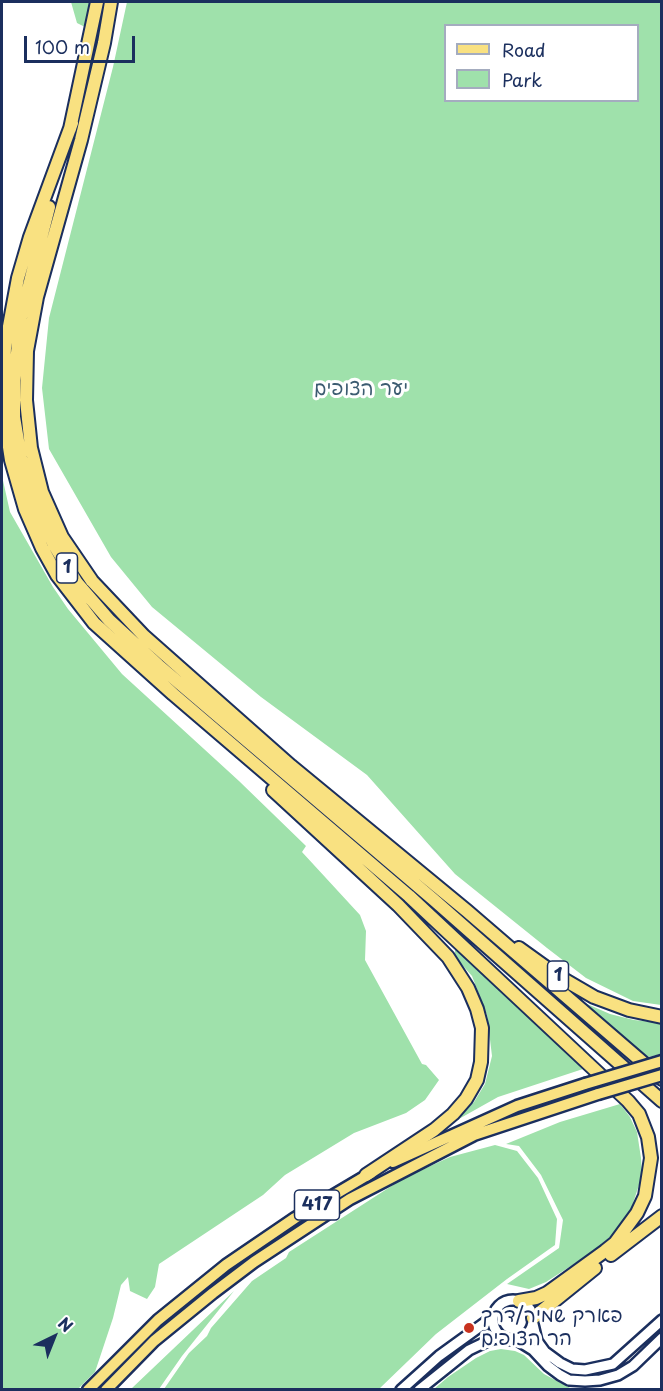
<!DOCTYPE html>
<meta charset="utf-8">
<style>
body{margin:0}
#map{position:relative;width:663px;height:1391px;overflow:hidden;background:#fff;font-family:"Playpen Sans",sans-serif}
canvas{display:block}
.frame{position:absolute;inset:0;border:3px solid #1b2f5e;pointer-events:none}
.legend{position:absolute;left:444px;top:24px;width:195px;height:78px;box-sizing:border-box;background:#fff;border:2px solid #a4acbf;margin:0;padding:8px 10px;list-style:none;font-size:18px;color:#1b2f5e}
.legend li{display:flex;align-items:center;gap:12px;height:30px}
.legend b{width:30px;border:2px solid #a4acbf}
.north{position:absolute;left:24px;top:1307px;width:60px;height:60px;-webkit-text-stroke:4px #fff;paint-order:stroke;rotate:43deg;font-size:16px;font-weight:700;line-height:24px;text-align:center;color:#1b2f5e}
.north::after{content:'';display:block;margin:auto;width:21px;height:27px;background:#1b2f5e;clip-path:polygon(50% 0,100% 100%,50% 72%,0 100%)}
.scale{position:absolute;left:24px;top:36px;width:111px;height:27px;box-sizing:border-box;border:3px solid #1b2f5e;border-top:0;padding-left:8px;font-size:18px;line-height:21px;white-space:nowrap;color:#1b2f5e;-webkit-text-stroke:4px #fff;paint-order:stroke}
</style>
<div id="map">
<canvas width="663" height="1391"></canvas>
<div class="frame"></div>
<ul class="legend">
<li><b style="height:8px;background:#f9e181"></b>Road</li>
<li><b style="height:16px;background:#9fe1ab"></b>Park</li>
</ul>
<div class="north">N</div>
<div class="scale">100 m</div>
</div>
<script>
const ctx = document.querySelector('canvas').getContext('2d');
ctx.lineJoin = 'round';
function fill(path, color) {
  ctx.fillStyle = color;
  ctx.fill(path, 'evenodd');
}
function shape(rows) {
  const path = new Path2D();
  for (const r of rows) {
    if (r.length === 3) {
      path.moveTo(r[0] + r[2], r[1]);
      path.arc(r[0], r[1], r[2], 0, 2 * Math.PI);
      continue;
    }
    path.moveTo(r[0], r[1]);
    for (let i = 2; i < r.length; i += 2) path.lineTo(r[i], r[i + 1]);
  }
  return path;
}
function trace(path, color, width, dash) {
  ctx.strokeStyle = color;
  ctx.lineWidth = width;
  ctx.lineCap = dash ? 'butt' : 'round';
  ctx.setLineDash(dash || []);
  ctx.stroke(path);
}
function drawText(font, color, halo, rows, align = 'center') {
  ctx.font = font + ' "Playpen Sans","Playpen Sans Hebrew",sans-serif';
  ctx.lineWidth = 6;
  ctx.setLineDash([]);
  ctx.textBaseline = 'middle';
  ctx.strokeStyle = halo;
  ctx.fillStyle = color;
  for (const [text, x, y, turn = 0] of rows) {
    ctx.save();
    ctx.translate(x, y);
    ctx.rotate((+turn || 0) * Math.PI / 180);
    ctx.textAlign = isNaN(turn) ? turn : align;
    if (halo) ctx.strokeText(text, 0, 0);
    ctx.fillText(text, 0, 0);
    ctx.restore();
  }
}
const green = shape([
 [71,2,93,2,87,28,77,23],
 [127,2,661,2,661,1005,633,1001,586,978,547,948,455,874,367,775,261,697,152,607,111,557,49,449,42,388,49,318,113,67],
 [446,26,638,26,638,100,446,100],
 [2,476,10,512,53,587,68,609,122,674,239,781,306,846,302,852,360,915,366,931,365,960,422,1064,426,1065,439,1080,425,1100,406,1113,354,1133,285,1175,263,1195,159,1264,155,1287,147,1299,130,1291,128,1277,121,1285,113,1318,95,1372,78,1389,2,1389],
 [455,947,583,1069,498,1097,457,1120,474,1102,485,1084,492,1056,487,1015,472,976,455,957],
 [578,1000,610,1014,634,1020,661,1023,661,1054,648,1057],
 [620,1104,630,1117,637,1132,641,1158,642,1176,631,1209,619,1229,594,1251,546,1282,529,1289,507,1284,559,1248,563,1220,541,1175,519,1146,506,1144,560,1122],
 [495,1145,517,1151,538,1178,557,1219,555,1245,507,1279,436,1334,379,1389,164,1389,189,1353,207,1336,211,1328,252,1281,286,1258,289,1252,404,1178,450,1157],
 [234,1291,182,1356,159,1389,131,1389],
 [501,1349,515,1351,524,1355,544,1374,572,1389,434,1389,448,1377,476,1358,490,1351]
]);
const secondary = shape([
 [513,1320,20],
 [533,1324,537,1341,545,1352,560,1363,572,1369,585,1370,613,1364,662,1320],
 [517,1340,533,1350,548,1366,560,1375,569,1380,585,1381,600,1380,618,1375,633,1366,662,1338],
 [401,1390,439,1356,486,1322,494,1314],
 [419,1390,469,1350,492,1339,503,1337]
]);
const primary = shape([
 [393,1162,517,1106,585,1084],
 [88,1390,158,1320,226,1265,295,1218,371,1173],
 [106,1390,154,1341,213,1293,254,1262,350,1199,474,1135,598,1094]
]);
const highway = shape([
 [111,2,104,43,81,140,37,297,27,351,26,400,31,448,42,492,62,537,92,581,144,636,291,766,467,911,662,1079],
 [72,123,30,237,18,278,5,348,3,408,11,460,25,509,42,548,57,575,94,623,173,694,409,896,628,1101,639,1114,648,1137,651,1158,645,1196,637,1213,615,1243,605,1251,547,1293,536,1298,519,1301],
 [70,129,97,2],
 [49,207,21,317,14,380,14,417,21,458,34,502,54,545,77,583,109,620,158,665,434,900,662,1101],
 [273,790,398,905,448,957,468,988,477,1009,482,1028,481,1062,477,1080,466,1099,453,1114,434,1130,366,1175],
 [519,948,558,976,594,997,629,1010,662,1017],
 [611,1255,662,1216],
 [533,1318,595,1268]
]);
const primaryBridge = shape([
 [585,1084,662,1061],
 [598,1094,662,1075]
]);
const markers = [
 [469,1328,6,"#c8321e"]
];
const shields = [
 [67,568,21],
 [558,976,21],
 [317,1205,45]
];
const shieldNames = [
 ["1",67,568],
 ["1",558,976],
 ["417",317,1205]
];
const parkNames = [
 ["יער הצופים",361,389]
];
const poiNames = [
 ["פארק שמיר/דרך",481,1316],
 ["הר הצופים",481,1339]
];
fill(green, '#9fe1ab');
trace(secondary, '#1b2f5e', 14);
trace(primary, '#1b2f5e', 15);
trace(highway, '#1b2f5e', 16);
trace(secondary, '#fff', 9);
trace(primary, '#f9e181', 10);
trace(highway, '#f9e181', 12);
trace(primaryBridge, '#1b2f5e', 15, []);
trace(primaryBridge, '#f9e181', 10);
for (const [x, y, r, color] of markers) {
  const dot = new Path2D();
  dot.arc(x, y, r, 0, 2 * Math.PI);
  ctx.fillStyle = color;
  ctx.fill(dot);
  trace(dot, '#fff', 2);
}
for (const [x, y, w] of shields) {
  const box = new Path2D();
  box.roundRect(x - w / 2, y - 15, w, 30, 4.5);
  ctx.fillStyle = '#fff';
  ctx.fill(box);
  trace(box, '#1b2f5e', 1.5);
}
drawText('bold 18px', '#1b2f5e', null, shieldNames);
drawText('20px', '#3c5c71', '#fff', parkNames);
drawText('20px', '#1b2f5e', '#fff', poiNames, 'left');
</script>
